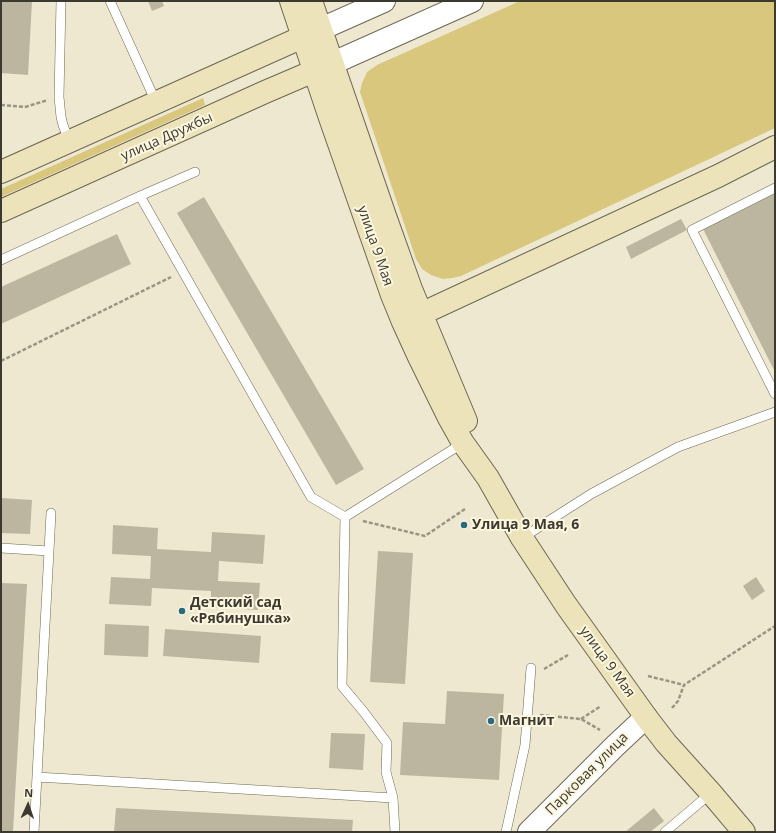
<!DOCTYPE html>
<meta charset="utf-8">
<style>
body{margin:0}
#map{position:relative;width:776px;height:833px;overflow:hidden;background:#eee8d1;font-family:"Open Sans",sans-serif}
canvas{display:block}
.frame{position:absolute;inset:0;border:2px solid #3c3930;pointer-events:none}
.north{position:absolute;left:8px;top:785px;width:40px;height:40px;-webkit-text-stroke:3px #fcf6de;paint-order:stroke;rotate:3deg;font-size:11px;font-weight:700;line-height:16px;text-align:center;color:#3c3930}
.north::after{content:'';display:block;margin:auto;width:14px;height:18px;background:#3c3930;clip-path:polygon(50% 0,100% 100%,50% 72%,0 100%)}
</style>
<div id="map">
<canvas width="776" height="833"></canvas>
<div class="frame"></div>
<div class="north">N</div>
</div>
<script>
const ctx = document.querySelector('canvas').getContext('2d');
ctx.lineJoin = 'round';
function fill(path, color) {
  ctx.fillStyle = color;
  ctx.fill(path, 'evenodd');
}
function shape(rows) {
  const path = new Path2D();
  for (const r of rows) {
    path.moveTo(r[0], r[1]);
    for (let i = 2; i < r.length; i += 2) path.lineTo(r[i], r[i + 1]);
  }
  return path;
}
function trace(path, color, width, dash) {
  ctx.strokeStyle = color;
  ctx.lineWidth = width;
  ctx.lineCap = dash ? 'butt' : 'round';
  ctx.setLineDash(dash || []);
  ctx.stroke(path);
}
function drawText(font, color, halo, rows, align = 'center') {
  ctx.font = font + ' "Open Sans",sans-serif';
  ctx.lineWidth = 4;
  ctx.setLineDash([]);
  ctx.textBaseline = 'middle';
  ctx.strokeStyle = halo;
  ctx.fillStyle = color;
  for (const [text, x, y, turn = 0] of rows) {
    ctx.save();
    ctx.translate(x, y);
    ctx.rotate((+turn || 0) * Math.PI / 180);
    ctx.textAlign = isNaN(turn) ? turn : align;
    if (halo) ctx.strokeText(text, 0, 0);
    ctx.fillText(text, 0, 0);
    ctx.restore();
  }
}
const green = shape([
 [520,1,775,1,775,128,461,276,452,278,443,279,431,275,422,269,416,259,363,101,360,92,362,83,367,72,377,65],
 [203,98,205,105,1,197,1,189]
]);
const building = shape([
 [1,1,32,1,28,75,1,73],
 [148,1,162,1,164,6,152,11],
 [775,187,775,372,701,225],
 [204,197,364,469,336,485,177,213],
 [681,219,687,230,631,259,626,247],
 [117,234,131,264,1,324,1,287],
 [1,498,32,500,30,534,1,533],
 [113,525,158,528,157,549,211,552,212,532,265,535,263,564,219,561,218,581,260,583,258,610,211,607,211,591,152,588,151,606,109,604,111,577,150,579,151,556,112,554],
 [378,551,413,553,405,684,370,682],
 [756,577,765,591,752,600,743,586],
 [1,583,27,584,13,832,1,832],
 [105,624,149,626,148,657,104,655],
 [165,629,261,636,259,663,163,656],
 [447,691,504,694,499,780,400,775,403,722,445,724],
 [331,733,365,734,363,770,329,768],
 [116,808,353,820,352,832,114,832],
 [654,808,664,821,650,832,625,832]
]);
const path = shape([
 [1,105,25,107,48,100],
 [1,361,171,277],
 [363,521,425,536,465,509],
 [544,669,568,655],
 [648,676,684,685],
 [672,708,678,701,684,685,775,626],
 [540,715,581,719,600,730],
 [581,719,601,706]
]);
const service = shape([
 [61,1,59,97,61,117,63,125,69,141],
 [110,1,156,102],
 [775,188,692,230,775,394],
 [140,196,311,497,345,517,342,686,363,711,387,743,386,772,393,798,395,832],
 [1,260,140,196,195,172],
 [345,517,463,443],
 [522,538,591,494,678,447,775,412],
 [1,548,49,551],
 [37,777,393,798],
 [34,832,51,513],
 [506,832,525,745,531,668],
 [665,832,711,793]
]);
const tertiary = shape([
 [321,29,384,1],
 [333,63,472,1],
 [529,832,615,746,646,717]
]);
const secondary = shape([
 [291,1,329,115,392,295,403,322,419,357,449,418,463,443,488,478,522,538,566,605,646,717,666,743,711,793,744,832],
 [311,1,385,216,411,289,466,421],
 [1,172,316,31],
 [1,211,265,92,328,65],
 [408,320,718,176,775,147]
]);
const markers = [
 [464,525,4,"#2a6a7e"],
 [182,611,4,"#2a6a7e"],
 [491,721,4,"#2a6a7e"]
];
const streetNames = [
 ["улица Дружбы",167,137,-24],
 ["улица 9 Мая",375,246,71],
 ["улица 9 Мая",607,662,54],
 ["Парковая улица",587,774,-45]
];
const poiNames = [
 ["Улица 9 Мая, 6",472,525],
 ["Детский сад",190,603],
 ["«Рябинушка»",190,619],
 ["Магнит",499,721]
];
fill(green, '#d9c77e');
fill(building, '#bcb6a0');
trace(service, '#6d6853', 10);
trace(tertiary, '#6d6853', 24);
trace(secondary, '#6d6853', 24);
trace(path, '#999584', 2.5, [4, 2]);
trace(service, '#fff', 9);
trace(tertiary, '#fff', 22);
trace(secondary, '#ece3ba', 22);
for (const [x, y, r, color] of markers) {
  const dot = new Path2D();
  dot.arc(x, y, r, 0, 2 * Math.PI);
  ctx.fillStyle = color;
  ctx.fill(dot);
  trace(dot, '#fcf6de', 1.5);
}
drawText('14px', '#3c3930', '#fcf6de', streetNames);
drawText('bold 14px', '#3c3930', '#fcf6de', poiNames, 'left');
</script>
